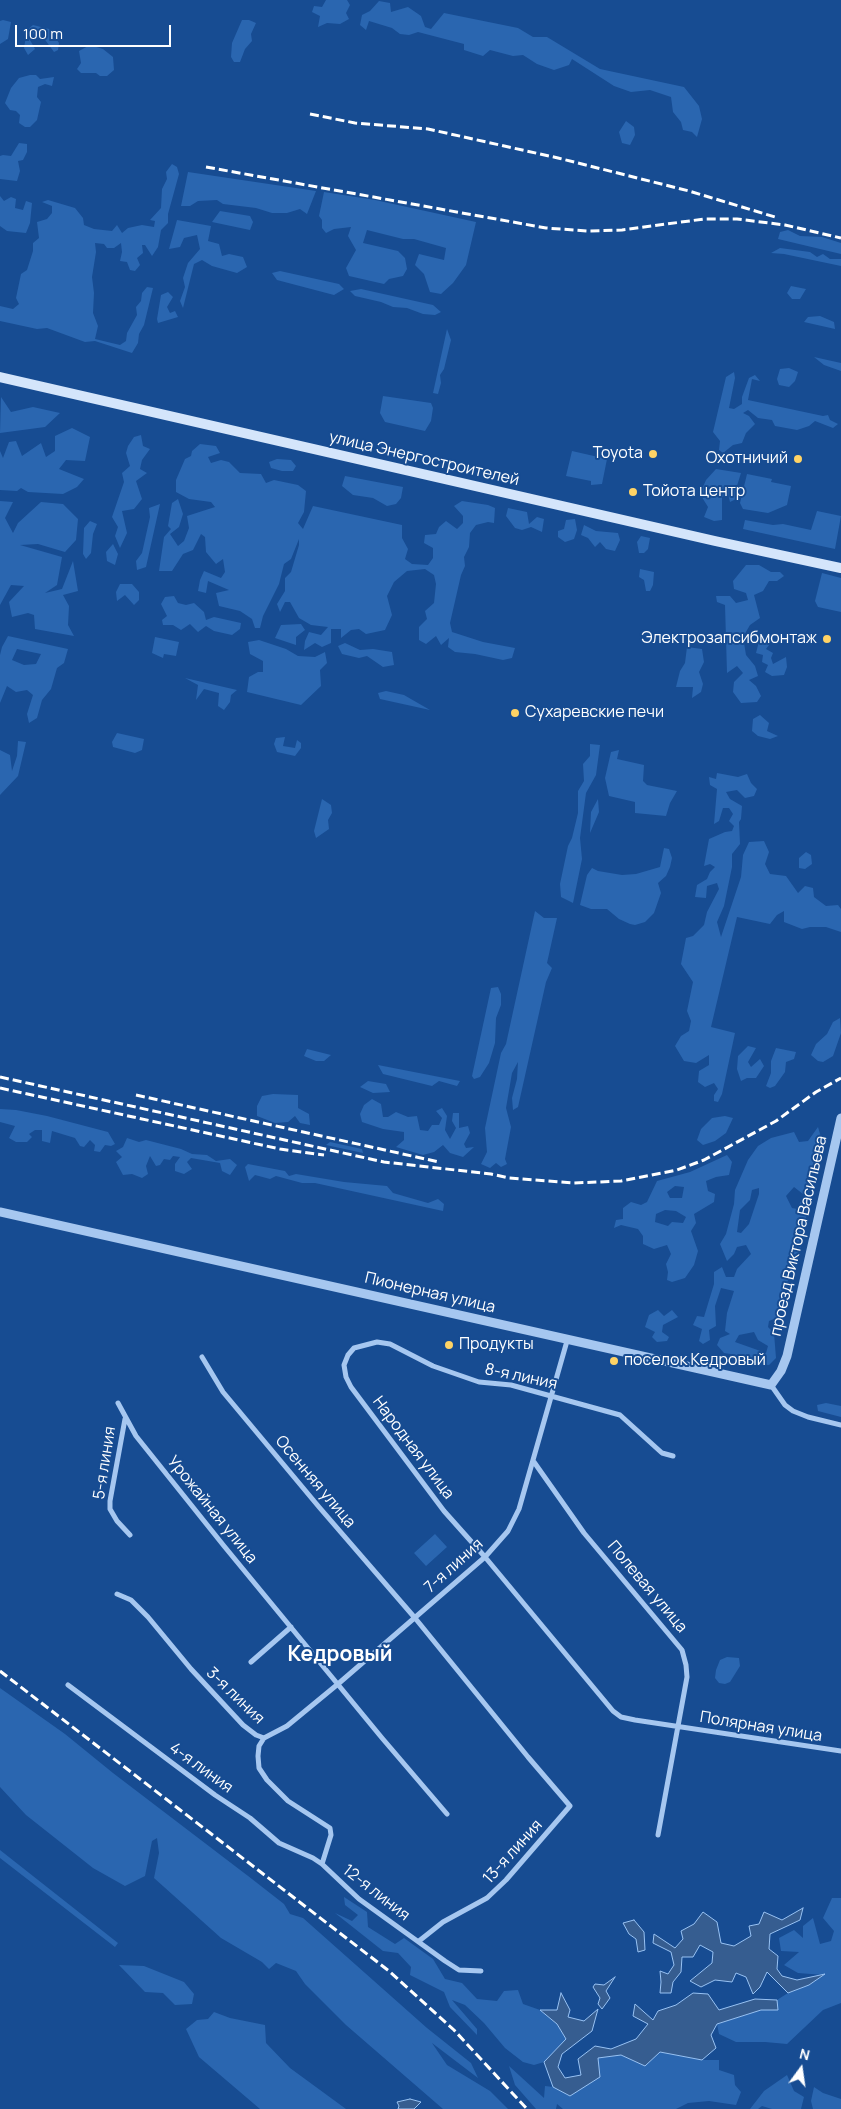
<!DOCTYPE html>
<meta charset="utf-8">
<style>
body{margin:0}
#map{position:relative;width:841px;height:2109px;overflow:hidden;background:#174c92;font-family:Manrope,sans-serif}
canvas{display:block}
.north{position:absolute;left:776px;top:2044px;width:50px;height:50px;-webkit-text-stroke:4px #174c92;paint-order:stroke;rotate:14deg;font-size:14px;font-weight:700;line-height:20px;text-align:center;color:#fff}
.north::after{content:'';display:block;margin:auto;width:18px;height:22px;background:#fff;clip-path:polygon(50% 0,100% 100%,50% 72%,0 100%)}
.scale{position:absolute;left:15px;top:25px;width:156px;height:22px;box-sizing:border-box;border:2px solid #fff;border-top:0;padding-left:6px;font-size:15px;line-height:18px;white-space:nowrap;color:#fff;-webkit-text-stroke:4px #174c92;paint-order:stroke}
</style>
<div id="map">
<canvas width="841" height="2109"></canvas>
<div class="north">N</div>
<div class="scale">100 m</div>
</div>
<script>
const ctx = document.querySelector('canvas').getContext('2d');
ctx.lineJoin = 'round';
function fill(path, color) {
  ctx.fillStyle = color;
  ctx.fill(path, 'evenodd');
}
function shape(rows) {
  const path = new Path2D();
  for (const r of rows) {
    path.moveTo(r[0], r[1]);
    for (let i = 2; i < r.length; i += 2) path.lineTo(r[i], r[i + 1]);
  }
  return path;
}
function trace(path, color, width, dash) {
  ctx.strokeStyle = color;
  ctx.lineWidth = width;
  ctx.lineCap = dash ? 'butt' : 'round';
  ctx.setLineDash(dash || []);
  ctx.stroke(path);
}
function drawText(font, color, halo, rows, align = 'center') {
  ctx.font = font + ' Manrope,sans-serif';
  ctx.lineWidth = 4;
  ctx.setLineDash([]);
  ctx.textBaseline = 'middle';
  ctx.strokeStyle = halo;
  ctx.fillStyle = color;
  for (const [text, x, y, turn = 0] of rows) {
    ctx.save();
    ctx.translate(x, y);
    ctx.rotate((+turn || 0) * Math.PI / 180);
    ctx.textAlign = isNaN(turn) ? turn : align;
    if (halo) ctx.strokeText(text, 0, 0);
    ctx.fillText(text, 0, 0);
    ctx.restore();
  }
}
const green = shape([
 [326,0,347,0,350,5,346,13,349,19,340,24,327,23,318,27,320,16,312,12,314,6,322,7],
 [379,1,390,3,391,12,408,7,421,16,425,27,431,29,444,13,518,28,533,37,547,37,600,69,684,87,699,106,702,119,697,137,692,132,683,130,681,122,673,112,671,97,650,90,631,92,614,86,572,59,569,65,554,70,537,64,523,55,513,56,490,50,483,56,464,50,464,44,418,32,409,35,400,34,392,28,369,21,366,30,360,25,362,15,370,11],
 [3,20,11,22,8,39,0,44,0,21],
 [242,20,249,20,256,23,251,34,252,41,245,49,240,62,234,62,231,57,232,43],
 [33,25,57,31,55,37,59,43,58,50,54,52,43,37,44,32,35,31,30,40,35,49,28,55,24,48,27,30],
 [90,45,103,49,113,57,114,70,107,76,100,76,96,73,81,73,77,69,81,63,79,51],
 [30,75,36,75,40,79,54,77,52,86,45,84,38,87,37,97,41,102,37,120,30,127,25,127,19,123,20,115,16,111,10,110,5,103,11,88,19,78],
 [626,121,634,127,635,135,630,145,622,143,619,132],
 [19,143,27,144,27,152,23,160,18,161,20,171,17,181,0,179,0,156,3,155,11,156],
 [172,164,177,167,179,174,168,214,168,223,161,230,158,247,152,256,145,245,142,245,143,253,137,258,140,265,135,271,130,270,127,262,120,261,122,252,121,243,114,248,107,248,104,244,95,243,96,252,92,277,94,293,93,313,98,326,95,339,120,345,126,341,127,333,137,315,136,307,141,301,142,293,147,287,153,288,144,325,139,334,138,343,132,353,95,341,85,342,47,328,37,329,0,321,0,306,13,309,19,304,16,298,21,274,27,270,33,251,33,243,39,238,37,222,47,219,52,213,52,206,42,202,48,200,75,208,83,218,84,225,94,229,112,231,117,225,122,233,128,228,142,225,154,227,155,221,150,220,161,208,162,189,167,179,166,172],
 [188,172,316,191,307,214,300,209,287,213,272,213,256,208,223,204,217,200,198,201,190,206,181,206],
 [324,192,375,200,476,222,466,265,453,283,441,294,430,292,424,274,415,265,419,254,444,260,446,248,414,239,403,239,367,230,363,243,398,251,405,258,407,269,403,276,389,279,384,284,349,276,346,268,356,250,348,236,351,227,334,229,326,233,322,228,322,220,319,216],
 [0,196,4,201,11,197,16,199,15,208,23,210,26,201,32,203,30,223,26,233,7,231,0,226],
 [220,211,250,216,253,222,250,230,212,222],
 [177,220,211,226,208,241,219,244,222,256,229,254,243,257,247,267,237,273,212,266,202,260,194,264,183,308,180,301,185,287,183,278,188,263,200,249,197,235,184,238,180,247,169,249],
 [788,230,800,236,822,237,841,243,841,254,778,239,780,232],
 [780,248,810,252,817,257,823,254,830,259,841,259,841,266,784,254,771,253],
 [280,271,339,284,344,289,334,295,277,280,272,273],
 [791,286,806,289,800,299,792,299,787,293],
 [361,289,433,305,441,312,435,315,423,314,407,308,393,307,381,302,355,296,350,291],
 [168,292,173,297,167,307,170,313,175,311,178,317,158,323,157,319,161,295],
 [820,316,834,322,835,329,804,322,808,317],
 [447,329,451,340,444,369,440,375,441,383,438,394,433,393],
 [814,357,841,363,841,371,824,365],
 [789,368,798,372,795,381,789,387,779,385,777,379,780,369],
 [734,372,735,378,729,408,734,409,742,404,742,397,749,378,755,375,760,381,752,379,748,400,823,416,828,415,830,420,838,424,833,428,815,421,809,426,797,430,775,426,772,420,758,418,748,410,743,413,749,416,755,424,746,433,742,443,733,445,723,453,719,450,720,441,713,432,726,377],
 [383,396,431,403,433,408,431,421,425,431,385,422,380,413],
 [1,397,11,412,33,407,60,413,45,427,0,433],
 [72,428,90,437,85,461,66,460,59,469,84,479,77,487,63,494,28,492,21,488,17,491,0,490,0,451,3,458,9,442,16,441,22,456,41,443,46,457,55,451,55,436],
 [141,435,143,446,150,449,142,460,140,469,147,473,136,481,142,499,134,509,122,511,127,533,120,548,115,536,118,527,112,517,124,482,122,473,130,466,126,453,128,446,134,437],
 [200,444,216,446,220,453,208,457,211,463,221,460,229,462,240,473,261,474,266,483,274,480,298,485,306,491,304,512,298,523,303,529,313,506,402,525,402,538,408,549,405,559,412,564,428,565,433,558,433,548,424,543,425,535,436,534,439,527,446,521,457,529,463,523,463,516,454,506,462,501,488,505,495,508,494,523,488,522,476,525,470,533,469,547,464,557,465,566,461,575,450,623,452,632,483,642,515,648,512,658,503,660,475,654,455,652,448,647,449,638,441,645,436,636,426,644,419,640,419,627,427,619,425,611,434,603,436,584,434,575,425,569,407,571,394,582,387,596,392,615,385,630,366,634,359,629,351,630,341,638,341,629,331,629,331,643,322,647,315,643,304,650,305,641,309,632,321,635,328,627,311,625,299,618,290,602,285,602,280,612,277,604,285,591,285,578,291,572,299,545,299,539,291,559,284,564,279,584,263,616,260,628,255,628,252,619,240,611,219,606,216,593,229,590,208,581,206,593,198,591,200,580,204,571,221,578,225,572,223,559,216,564,206,552,205,537,201,534,193,550,183,554,172,571,159,571,164,537,171,529,168,526,172,503,178,499,183,514,179,527,170,534,178,546,184,541,189,528,187,516,215,507,211,502,189,499,176,492,176,480,185,459,191,456,192,451],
 [572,451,607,459,602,484,591,485,591,481,566,476],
 [277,459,291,460,296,466,293,471,282,471,271,468,269,462],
 [716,469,741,473,736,489,736,499,730,502,728,494,722,497,722,520,714,521,704,517,708,507,700,494,706,480],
 [747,474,772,479,771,482,791,486,787,505,768,513,743,509,740,503],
 [345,476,403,487,401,498,396,504,387,506,373,498,353,495,342,486],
 [0,501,13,502,5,518,13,533,18,523,41,502,63,504,78,519,76,540,65,552,38,544,20,545,62,557,57,585,45,593,62,589,73,561,78,591,63,595,69,606,68,625,74,636,35,629,34,615,28,613,12,617,9,602,24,586,11,585,0,605],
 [160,504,146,567,137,570,136,561,142,553,150,517,149,508],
 [508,508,527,512,529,524,537,517,544,519,542,532,531,527,522,530,515,528,506,516],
 [817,511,841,516,835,549,743,529,745,520,773,525,783,524,811,530],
 [575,519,577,530,574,539,565,542,558,537,558,531,564,529,566,520],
 [90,521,97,524,93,534,91,553,86,559,83,554,84,528],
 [584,525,596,531,618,533,620,540,615,551,606,549,600,542,595,547,588,538,581,535],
 [641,536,650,538,648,549,644,553,639,553,637,542],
 [113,544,118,554,115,565,107,561,106,552],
 [746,565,759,565,771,572,780,572,784,576,777,581,769,581,763,591,754,595,760,618,750,625,743,637,746,655,755,666,758,676,749,680,756,686,761,696,757,702,741,703,733,692,734,682,743,673,737,666,727,673,725,605,717,602,716,596,730,596,736,603,748,600,746,593,734,589,733,581],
 [640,569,654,572,653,585,650,591,646,591,644,580,639,577],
 [822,573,841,578,841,612,818,607,815,601],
 [120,584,132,584,139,592,139,600,134,605,125,595,117,601,116,592],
 [174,596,178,603,186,605,194,603,204,612,206,620,214,617,241,623,240,629,232,635,214,631,206,626,198,632,190,624,181,630,173,625,163,625,162,620,167,616,161,604,165,597],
 [301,624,305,630,296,637,296,645,275,638,281,625],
 [8,636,68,649,64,663,57,668,51,689,42,700,37,718,29,723,27,714,33,695,27,690,16,692,7,686,0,703,0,655,2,647],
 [17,649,41,654,36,664,24,665,12,660],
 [155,637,179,642,176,656,164,654,163,658,152,653],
 [766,637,772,641,766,649,773,653,771,658,773,664,786,657,787,667,784,675,772,676,765,672,768,665,762,662,763,655,756,653,759,641],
 [259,640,286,649,298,656,315,657,325,652,327,663,320,670,321,686,301,705,247,692,249,677,258,672,263,672,263,661,250,654,248,642],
 [345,643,360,650,373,649,392,652,394,665,383,667,367,656,359,658,342,654,338,646],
 [687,647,702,649,704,662,699,672,703,684,701,692,692,698,693,687,676,687,680,671,685,663],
 [185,678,237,690,231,695,230,702,224,710,218,706,219,693,204,689,196,700,198,685],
 [386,691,404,695,430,710,380,699,378,693],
 [760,715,769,723,767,731,778,736,770,739,758,736,752,731,753,719],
 [117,733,144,739,142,750,135,753,113,747,112,742],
 [285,737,283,746,295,748,297,740,301,743,301,748,295,756,277,752,274,744,276,738],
 [18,741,26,742,18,776,0,795,0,750,10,755,12,771,17,756],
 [590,744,600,745,596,775,586,793,580,838,582,859,573,903,561,897,560,884,568,846,572,838,578,813,578,791,584,781,583,764,590,756],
 [619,750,617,759,644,765,643,781,647,785,677,791,670,803,666,816,635,813,635,802,609,796,605,778,611,752],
 [717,773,738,777,747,774,751,783,757,789,754,796,745,798,737,790,726,792,730,799,742,806,741,819,739,822,740,844,732,854,732,867,724,906,717,922,721,937,741,877,743,855,749,842,764,841,769,852,765,864,770,874,786,876,798,893,805,886,813,888,814,897,826,906,838,905,841,909,841,932,826,927,810,927,802,929,784,922,784,911,777,915,770,924,737,917,711,1027,735,1033,722,1094,718,1102,714,1101,714,1095,718,1089,714,1083,705,1087,698,1082,699,1071,709,1065,709,1055,696,1063,684,1061,675,1046,681,1036,689,1031,691,1021,687,1011,693,982,681,964,686,938,693,936,704,925,707,912,719,889,717,883,707,886,706,898,695,897,697,885,707,879,710,872,715,867,710,864,704,866,709,839,725,832,732,831,734,826,729,821,733,814,729,808,723,808,719,821,714,824,717,789,710,785,709,777,716,779],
 [322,799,331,805,332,813,328,820,329,829,316,838,314,831],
 [598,799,599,812,590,833,591,812],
 [664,848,669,849,672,858,670,867,666,876,658,883,661,893,654,913,645,922,635,925,630,924,619,919,607,909,591,909,580,905,587,875,592,868,598,871,622,875,636,874,660,867],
 [806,852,811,855,812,864,805,869,799,868,799,858],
 [535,911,544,918,557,918,547,963,552,968,546,982,518,1107,513,1110,512,1098,517,1079,518,1062,512,1073,506,1108,511,1127,505,1159,507,1164,501,1167,496,1163,490,1168,481,1164,487,1152,485,1128,501,1053,506,1044],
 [498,987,501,994,501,1005,496,1018,495,1043,489,1063,480,1077,474,1079,472,1076,491,988],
 [840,1018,841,1033,833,1056,823,1062,818,1061,811,1055,816,1044,827,1034,833,1022],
 [748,1046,756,1048,748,1062,751,1067,760,1059,764,1066,756,1078,747,1078,741,1081,737,1069,738,1056],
 [776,1048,796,1052,794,1059,786,1062,785,1072,775,1086,770,1088,766,1086,771,1073,771,1061],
 [307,1049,331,1055,324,1061,316,1061,304,1056],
 [378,1065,460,1081,457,1086,439,1081,432,1086,383,1074],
 [368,1081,386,1084,390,1092,373,1093,360,1087],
 [273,1094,298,1095,298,1108,309,1114,310,1125,300,1123,295,1116,288,1122,275,1123,257,1116,257,1106,262,1096],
 [372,1099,381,1104,383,1117,388,1117,396,1112,408,1117,417,1116,420,1130,428,1131,432,1125,439,1125,442,1118,436,1111,442,1108,447,1116,445,1130,450,1139,456,1128,452,1121,453,1113,459,1113,459,1128,468,1126,470,1133,464,1144,466,1148,474,1147,463,1157,450,1153,443,1145,434,1152,423,1155,396,1147,404,1140,404,1132,383,1129,362,1122,360,1114,364,1105],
 [0,1109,16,1110,47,1116,108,1132,115,1144,111,1146,105,1145,100,1152,94,1151,95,1145,90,1140,84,1147,80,1146,75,1138,52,1131,50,1143,42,1141,42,1130,35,1130,29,1134,32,1137,27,1142,16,1142,9,1138,15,1126,0,1122],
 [725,1116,733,1118,726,1133,715,1141,703,1145,697,1140,701,1129,712,1118],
 [818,1127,823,1144,813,1190,803,1194,794,1187,786,1196,792,1208,797,1209,802,1199,809,1202,799,1256,793,1271,780,1274,788,1280,779,1317,769,1321,768,1327,774,1333,776,1358,769,1365,755,1364,737,1355,724,1353,717,1345,720,1338,730,1334,725,1331,727,1313,734,1291,721,1288,715,1306,716,1326,709,1330,710,1340,703,1344,699,1341,702,1329,693,1325,697,1316,704,1317,714,1284,714,1272,722,1267,726,1277,734,1277,737,1269,751,1254,746,1245,737,1247,734,1254,727,1261,720,1244,726,1234,734,1204,735,1190,748,1160,758,1146,771,1138,794,1132,799,1142,808,1141],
 [759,1188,759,1194,749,1224,741,1233,737,1232,740,1210,750,1200,752,1190],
 [754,1332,758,1340,768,1346,766,1353,735,1342,739,1335],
 [127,1138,139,1142,146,1140,181,1149,192,1154,207,1155,216,1161,230,1159,237,1165,230,1175,222,1171,220,1163,191,1158,187,1162,192,1169,184,1174,175,1171,175,1164,180,1157,173,1156,170,1160,164,1159,160,1165,156,1166,150,1156,146,1166,148,1174,142,1178,132,1174,123,1175,116,1162,122,1157,116,1151,123,1147],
 [330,1142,362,1149,363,1153,326,1145],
 [727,1155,732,1162,729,1175,716,1177,706,1181,708,1191,715,1194,714,1202,694,1214,696,1223,691,1231,698,1251,694,1265,685,1278,672,1282,667,1280,668,1272,666,1264,671,1254,667,1245,654,1249,643,1244,643,1236,638,1229,621,1225,614,1228,616,1220,623,1219,623,1208,631,1202,641,1205,647,1202,657,1181,690,1172],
 [675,1186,684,1187,682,1198,670,1198,667,1192],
 [665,1210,676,1211,686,1217,683,1223,672,1222,668,1226,655,1222,656,1214],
 [248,1164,285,1171,289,1176,296,1174,344,1182,387,1186,393,1193,428,1203,438,1199,444,1204,443,1211,315,1183,302,1183,276,1176,270,1179,255,1175,249,1181,245,1167],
 [658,1310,664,1316,672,1310,678,1317,663,1325,662,1332,669,1337,667,1341,657,1342,652,1337,655,1332,645,1327,649,1315],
 [826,1403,841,1406,841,1417,818,1411,817,1405],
 [435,1534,447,1547,426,1566,414,1553],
 [727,1657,739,1658,740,1666,730,1682,725,1684,719,1683,715,1678,716,1670,720,1660],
 [0,1688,65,1734,113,1773,252,1879,284,1904,290,1914,303,1918,427,2028,471,2063,478,2078,432,2043,447,2065,490,2091,508,2109,443,2109,346,2025,305,1984,296,1971,276,1963,269,1969,262,1962,221,1938,154,1878,159,1853,157,1838,152,1841,145,1876,125,1886,93,1868,26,1815,0,1787],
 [0,1850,118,1943,115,1947,0,1858],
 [344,1897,367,1912,368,1927,395,1944,404,1938,433,1959,445,1979,462,1983,477,1999,497,2001,504,1991,518,1990,523,2004,540,2010,557,2024,566,2039,544,2062,534,2065,523,2062,505,2048,484,2023,465,2005,452,2000,477,2029,477,2035,450,2007,444,1992,410,1975,411,1967,398,1953,383,1951,335,1913,352,1921,358,1915,345,1905],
 [832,1898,841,1898,841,2003,823,2010,787,2044,765,2042,736,2042,719,2034,717,2024,761,2010,777,2010,777,2000,788,1993,809,1985,824,1975,798,1973,784,1965,799,1952,781,1951,779,1938,794,1930,803,1938,803,1926,813,1918,820,1944,831,1941,834,1931,823,1918],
 [119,1965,144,1966,184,1982,194,1994,192,2004,175,2005,163,1993,145,1992],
 [214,2012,230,2018,265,2025,266,2043,290,2068,346,2109,260,2109,199,2057,186,2029,197,2020,208,2019],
 [660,2052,702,2060,719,2060,719,2070,734,2075,735,2085,741,2092,736,2105,709,2101,688,2103,676,2109,563,2109,557,2104,556,2109,536,2109,515,2085,509,2066,544,2098,545,2086,553,2087,570,2096,598,2058,621,2055,645,2066],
 [787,2075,794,2091,804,2097,801,2109,772,2109,762,2106,758,2109,750,2109,764,2091],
 [814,2087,823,2093,841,2099,841,2109,813,2109,811,2101]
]);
const water = shape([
 [803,1908,800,1920,770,1934,769,1949,778,1956,777,1969,782,1976,797,1980,825,1974,809,1985,788,1993,767,1972,760,1987,753,1994,746,1977,736,1973,732,1982,715,1980,701,1987,690,1981,712,1963,713,1952,700,1945,693,1957,682,1957,681,1972,673,1982,671,1993,660,1993,661,1982,660,1971,668,1974,674,1965,671,1952,653,1943,654,1934,675,1948,683,1939,681,1931,694,1924,703,1912,717,1922,721,1943,734,1946,751,1936,749,1926,759,1924,764,1912,782,1920,803,1908],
 [634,1920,644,1932,645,1950,638,1952,636,1939,629,1934,623,1923,634,1920],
 [615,1977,606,1991,610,1998,602,2009,598,2004,600,1998,593,1987,595,1984,604,1985,615,1977],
 [561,1993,570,2010,568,2017,584,2021,598,2009,592,2031,562,2054,558,2067,565,2078,581,2075,578,2059,595,2046,611,2049,636,2039,648,2024,633,2016,635,2004,653,2020,658,2011,676,2005,693,1993,708,1994,719,2010,755,1999,777,2000,778,2010,761,2010,717,2024,711,2035,716,2048,702,2060,660,2052,645,2066,621,2055,598,2058,600,2077,570,2096,553,2087,544,2062,566,2039,557,2024,540,2010,557,2010,561,1993],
 [410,2099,421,2102,414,2109,398,2109,399,2106,397,2102,410,2099]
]);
const minor = shape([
 [202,1357,223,1392,319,1507,415,1618,528,1757,570,1806,506,1880,487,1898,443,1922,419,1941],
 [771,1385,785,1405,793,1411,808,1417,841,1425],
 [118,1403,136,1436,224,1546,382,1738,447,1814],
 [125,1419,110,1501,110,1509,117,1521,130,1535],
 [673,1456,662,1453,620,1415,511,1385,479,1382,433,1366,390,1344,377,1342,354,1348,348,1355,344,1365,346,1377,351,1387,444,1511,485,1557,613,1711,621,1717,635,1720,841,1751],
 [534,1462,584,1533,682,1650,686,1665,687,1677,658,1835],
 [117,1594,131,1600,148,1617,191,1669,243,1725,256,1735,264,1738],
 [251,1662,291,1627],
 [68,1685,215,1795,250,1818,279,1843,313,1858,322,1864],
 [264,1738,287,1726,338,1684,485,1557,508,1531,519,1509,567,1341],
 [264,1738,259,1746,258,1756,259,1768,267,1780,288,1801,330,1828,331,1835,322,1864,359,1899,445,1961,459,1970,481,1971]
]);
const tertiary = shape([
 [0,1212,771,1385,781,1371,787,1356,841,1118]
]);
const secondary = shape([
 [0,377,715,541,841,568]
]);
const rail = shape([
 [310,114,355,123,428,129,558,158,689,191,775,217],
 [206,167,546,228,588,231,622,230,704,219,737,219,785,225,841,238],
 [0,1077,384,1162,491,1174,509,1178,574,1183,621,1181,677,1170,704,1160,776,1121,816,1092,841,1078],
 [0,1088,280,1149,324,1155],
 [136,1095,439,1162],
 [0,1671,389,1971,454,2030,527,2109]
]);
const markers = [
 [653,454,5,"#ffd365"],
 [798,459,5,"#ffd365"],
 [633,492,5,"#ffd365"],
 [827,639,5,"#ffd365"],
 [515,713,5,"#ffd365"],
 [449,1345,5,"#ffd365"],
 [614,1361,5,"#ffd365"]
];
const poiNames = [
 ["Toyota",643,454,"right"],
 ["Охотничий",788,459,"right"],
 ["Тойота центр",643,492],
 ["Электрозапсибмонтаж",817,639,"right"],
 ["Сухаревские печи",525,713],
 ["Продукты",459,1345],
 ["поселок Кедровый",624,1361]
];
const streetNames = [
 ["улица Энергостроителей",424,459,13],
 ["проезд Виктора Васильева",799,1236,-77],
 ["Пионерная улица",430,1293,13],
 ["8-я линия",521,1377,12],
 ["Народная улица",413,1448,53],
 ["5-я линия",105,1463,-81],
 ["Осенняя улица",315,1482,50],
 ["Урожайная улица",212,1510,51],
 ["7-я линия",454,1566,-42],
 ["Полевая улица",647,1587,50],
 ["3-я линия",235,1696,44],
 ["Полярная улица",761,1727,9],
 ["4-я линия",201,1768,36],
 ["13-я линия",513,1852,-48],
 ["12-я линия",376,1893,38]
];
const districtNames = [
 ["Кедровый",340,1655]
];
fill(green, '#2a66b0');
fill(water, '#365d90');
trace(water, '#98c2f3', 1);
trace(minor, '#a6c7f0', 5);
trace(tertiary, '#a6c7f0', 9);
trace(secondary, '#d4e5fb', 10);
trace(rail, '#fff', 3, [9, 4]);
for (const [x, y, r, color] of markers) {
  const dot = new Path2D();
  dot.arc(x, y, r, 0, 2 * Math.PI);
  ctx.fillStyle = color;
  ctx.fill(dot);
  trace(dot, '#174c92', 2);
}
drawText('16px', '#fff', '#174c92', poiNames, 'left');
drawText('16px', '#fff', '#174c92', streetNames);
drawText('bold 21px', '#fff', '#174c92', districtNames);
</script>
